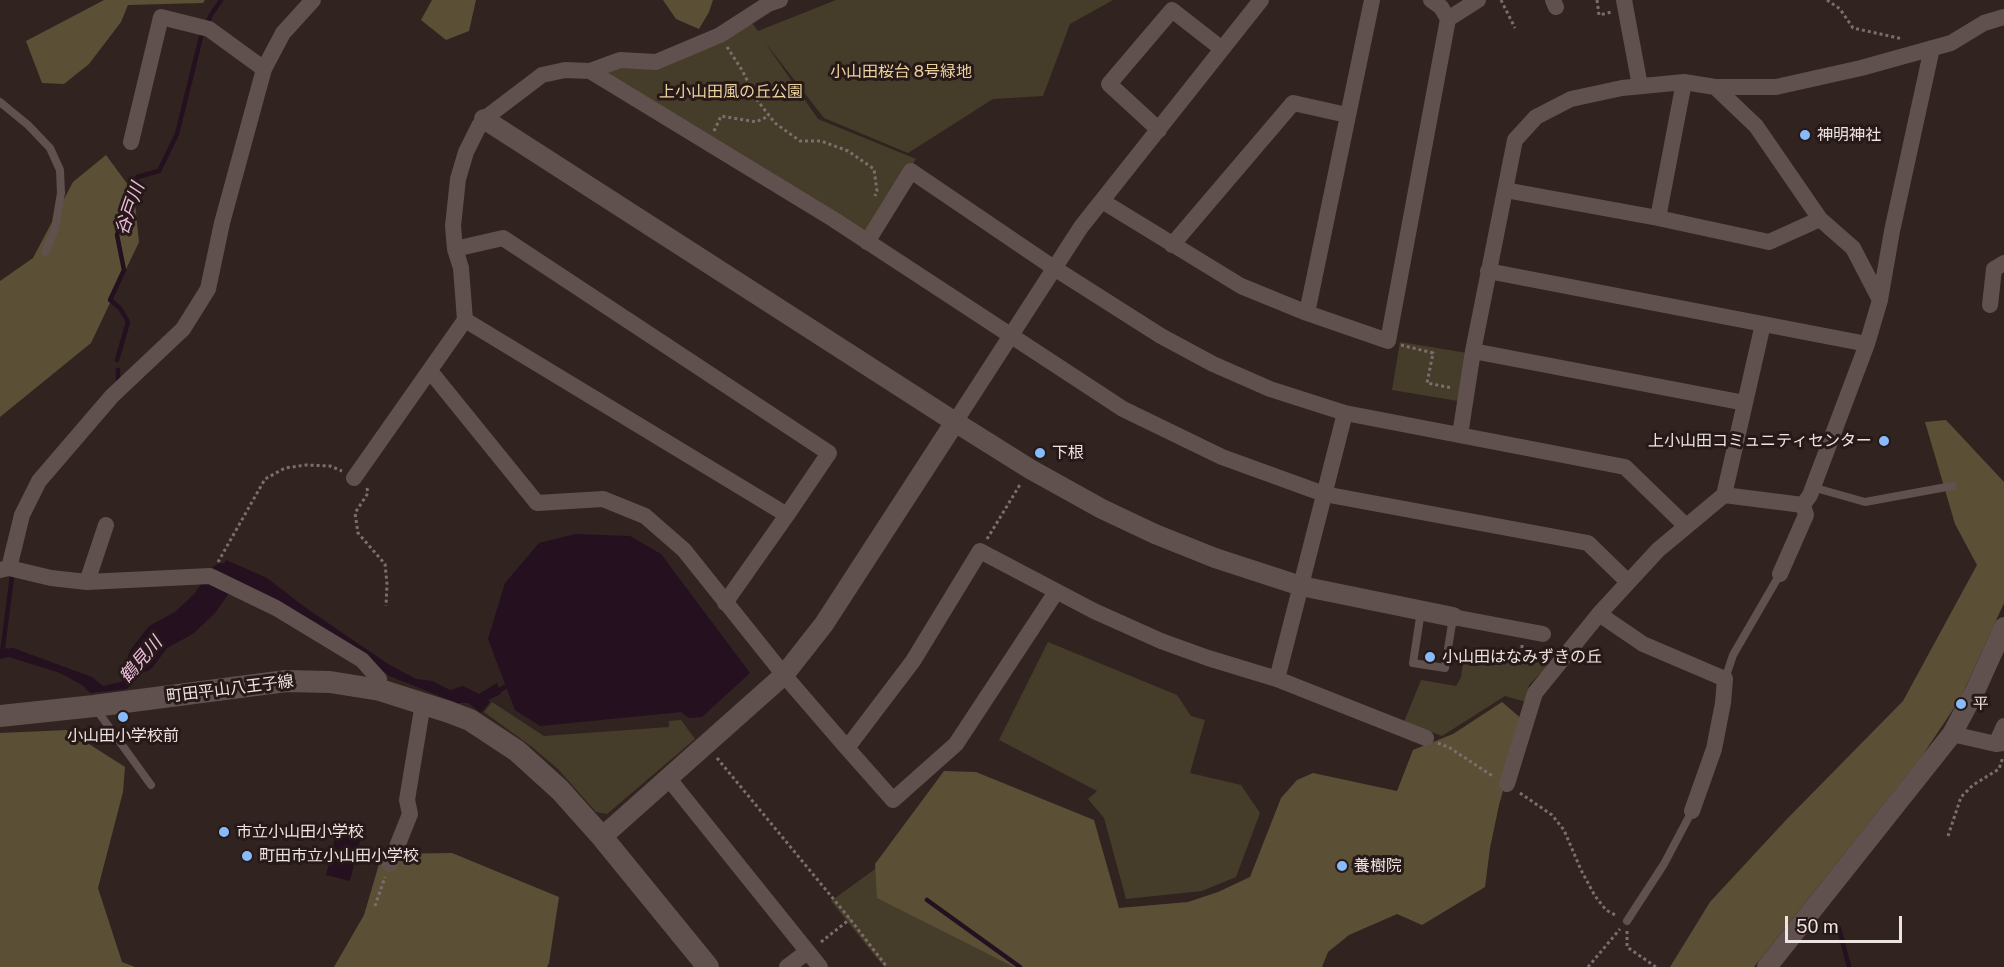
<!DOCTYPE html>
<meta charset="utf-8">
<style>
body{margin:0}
#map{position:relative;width:2004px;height:967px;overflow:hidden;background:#312320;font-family:"Public Sans",sans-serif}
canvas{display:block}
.scale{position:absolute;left:1785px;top:916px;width:117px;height:27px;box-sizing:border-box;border:3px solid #ede3e1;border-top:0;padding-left:8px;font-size:18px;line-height:21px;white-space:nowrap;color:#ede3e1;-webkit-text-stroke:4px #271917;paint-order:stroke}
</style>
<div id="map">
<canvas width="2004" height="967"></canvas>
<div class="scale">50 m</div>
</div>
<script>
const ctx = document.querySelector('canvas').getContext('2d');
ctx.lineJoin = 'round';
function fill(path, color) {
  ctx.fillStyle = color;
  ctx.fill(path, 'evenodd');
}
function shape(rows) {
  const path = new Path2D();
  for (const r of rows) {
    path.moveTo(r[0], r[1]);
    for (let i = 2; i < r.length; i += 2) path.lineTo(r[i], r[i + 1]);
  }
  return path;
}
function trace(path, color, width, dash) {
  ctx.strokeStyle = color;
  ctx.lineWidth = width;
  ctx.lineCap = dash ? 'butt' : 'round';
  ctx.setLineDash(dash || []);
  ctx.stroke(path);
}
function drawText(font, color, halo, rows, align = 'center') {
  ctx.font = font + ' "Public Sans","Noto Sans JP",sans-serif';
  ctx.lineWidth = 6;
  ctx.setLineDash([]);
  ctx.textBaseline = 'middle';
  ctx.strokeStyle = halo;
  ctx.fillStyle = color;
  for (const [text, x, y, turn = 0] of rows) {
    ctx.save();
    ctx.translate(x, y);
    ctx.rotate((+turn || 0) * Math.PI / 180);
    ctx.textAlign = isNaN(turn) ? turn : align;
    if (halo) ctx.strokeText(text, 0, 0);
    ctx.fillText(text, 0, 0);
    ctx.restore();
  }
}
const green = shape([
 [836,0,1113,0,1070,24,1043,96,993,99,908,153,824,118,764,41,818,119,916,159,866,237,594,72,621,64,653,66,749,19,758,31],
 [1400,342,1467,353,1458,401,1392,390],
 [1048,642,1177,695,1191,716,1205,720,1190,773,1241,785,1260,813,1236,877,1202,891,1126,899,1104,818,1088,799,1097,791,999,740],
 [1475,646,1553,661,1529,685,1526,702,1505,696,1442,736,1404,722,1421,680,1456,686,1461,677,1464,655,1472,657],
 [492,702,544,736,669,727,669,721,681,720,695,739,607,814,596,812,558,769,532,747,484,712],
 [882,864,1021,967,884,967,831,901]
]);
const forest = shape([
 [104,0,205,0,203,3,128,5,121,22,89,64,64,84,42,83,26,41],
 [432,0,476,0,469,31,446,40,421,20],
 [663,0,713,0,709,12,699,29,676,19],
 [106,155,134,193,139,242,91,343,0,417,0,281,33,258,73,182],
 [1946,420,2004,482,2004,603,1960,699,1922,756,1754,967,1670,967,1710,902,1786,820,1903,701,1977,565,1955,524,1925,422],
 [1502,702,1523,720,1499,805,1490,848,1485,887,1422,925,1397,914,1349,935,1328,952,1322,967,1014,967,877,898,875,864,944,771,976,772,1094,820,1119,908,1188,902,1218,892,1250,877,1281,798,1297,780,1313,773,1397,791,1413,750,1453,734],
 [67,730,125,767,123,792,98,888,122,962,135,967,0,967,0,733],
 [452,853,559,897,549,963,547,967,334,967,364,915,382,854]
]);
const water = shape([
 [575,534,630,536,661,554,750,673,702,717,689,718,681,712,540,726,515,710,488,639,505,583,539,543],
 [226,560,267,578,306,608,388,664,416,679,432,681,450,690,463,686,479,694,497,683,501,694,488,700,490,702,481,713,468,703,457,703,389,676,361,650,218,587,209,609,195,623,166,639,127,689,90,693,82,685,60,673,9,657,0,659,0,649,13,648,92,677,103,686,121,682,157,636,174,630,194,616,203,604,211,584],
 [339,822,363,829,350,881,326,875]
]);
const stream = shape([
 [117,360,128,322,120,308,110,300,124,270,117,235,137,177,159,171,177,134,201,37,211,15,221,0],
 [118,370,118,383],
 [2,654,12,576],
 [495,693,505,687],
 [927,900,1020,967],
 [1839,928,1849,967]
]);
const river = shape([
 [142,658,158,637,184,623,205,603,223,577]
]);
const path = shape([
 [1501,0,1515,28],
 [1597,0,1599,15,1612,12],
 [1827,0,1840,9,1853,28,1903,39],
 [727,47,742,70,757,100,775,123,800,141,821,141,848,151,874,169,877,191,875,196],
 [714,131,721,116,756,122,769,116],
 [1401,345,1433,353,1427,383,1452,388],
 [367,488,368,493,355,513,358,533,385,564,387,584,386,606],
 [987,539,1021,483],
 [218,562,265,479,285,468,306,465,330,466,342,471],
 [1522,645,1522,650,1545,655],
 [1438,743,1450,748,1494,777],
 [717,758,850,919,887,967],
 [1520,793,1552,815,1564,830,1581,870,1595,896,1606,910,1617,916],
 [1948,836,1961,797,1973,785,1999,769,2003,757],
 [375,906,385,877],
 [1627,931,1627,947,1656,967],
 [821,942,850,919],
 [1588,967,1620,929]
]);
const service = shape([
 [0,102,28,125,50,148,60,170,61,193,55,229,45,252],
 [1812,487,1865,502,1952,486],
 [1421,611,1413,663,1445,668,1453,617],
 [1725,679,1733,655,1780,574],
 [96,709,151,785],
 [1627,921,1664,864,1692,811]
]);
const minor = shape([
 [780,0,768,4,720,35,656,62,620,60,590,71,833,219,1123,409,1222,457,1324,494,1588,543,1628,582],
 [1553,0,1556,7],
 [1624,0,1640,86],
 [1448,19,1478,0],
 [1715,87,1776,87,1861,68,1951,43,1984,23,2004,17],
 [1159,130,1109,84,1172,10,1222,49],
 [131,142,161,17,209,29,264,69],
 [1505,190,1658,218,1769,242,1820,219],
 [1102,201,1241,286,1307,313,1388,341,1448,19,1441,7,1431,0],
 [1658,218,1684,82],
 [867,242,911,171,1054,268,1161,336,1213,364,1270,389,1345,413,1625,467,1686,526],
 [1172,245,1293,103,1347,115],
 [455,249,503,238,829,453,787,515],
 [1488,271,1867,344],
 [1880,300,1892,231,1932,48],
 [1990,305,1994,269,2004,263],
 [1307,313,1372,0],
 [465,320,787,515,725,603],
 [1473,351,1745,403],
 [430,371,537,503,603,499,645,516,684,550,784,675,847,748,913,661,980,551,1094,611,1161,641,1208,658,1277,679,1426,738],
 [955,422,1081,227,1261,0],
 [1460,435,1473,351,1515,140,1536,117,1571,99,1622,88,1684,82,1715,87,1756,126,1820,219,1853,248,1880,300,1867,344,1810,495,1803,505],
 [354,478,465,320,461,268,455,249,453,226,458,179,466,152,479,126,484,119,542,75,565,70,590,71],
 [1724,495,1763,324],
 [9,568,22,515,39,481,112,396,183,329,208,289,222,223,264,69,283,33,313,0],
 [0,570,9,568,51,578,87,582,210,576,276,608,362,660,379,679,380,690],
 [1780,574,1806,515,1803,505],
 [87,582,106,525],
 [1599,614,1643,644,1725,679,1723,703,1714,749,1692,811],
 [1453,617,1543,634],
 [1277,679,1345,413],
 [1952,734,1996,744,2004,743],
 [1996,744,2004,726],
 [847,748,893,800,956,744,1056,592],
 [669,779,820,967],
 [1507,784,1535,693,1599,614,1658,550,1724,495,1803,505],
 [390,864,410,814,407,800,423,703],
 [787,967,807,952]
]);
const tertiary = shape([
 [484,119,955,422,1030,469,1102,509,1155,534,1215,558,1301,586,1453,617],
 [602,837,784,675,824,624,955,422],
 [1767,967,1952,734,1975,691,2004,627]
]);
const secondary = shape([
 [0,716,94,706,286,681,330,682,380,690,449,712,470,720,517,751,560,790,602,837,708,967]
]);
const markers = [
 [1805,135,6,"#87bbfb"],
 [1884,441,6,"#87bbfb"],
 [1040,453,6,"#87bbfb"],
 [1430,657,6,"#87bbfb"],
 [1961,704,6,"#87bbfb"],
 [123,717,6,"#87bbfb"],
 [224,832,6,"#87bbfb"],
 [247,856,6,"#87bbfb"],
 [1342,866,6,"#87bbfb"]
];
const parkNames = [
 ["小山田桜台 8号緑地",901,72],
 ["上小山田風の丘公園",731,92]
];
const poiNames = [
 ["神明神社",1817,135],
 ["上小山田コミュニティセンター",1872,441,"right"],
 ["下根",1052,453],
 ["小山田はなみずきの丘",1442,657],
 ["平",1973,704],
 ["小山田小学校前",123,736,"center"],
 ["市立小山田小学校",236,832],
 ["町田市立小山田小学校",259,856],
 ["養樹院",1354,866]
];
const streetNames = [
 ["町田平山八王子線",230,689,-7]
];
const waterNames = [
 ["谷戸川",130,209,-71],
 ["鶴見川",141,660,-49]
];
fill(green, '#453d2a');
fill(forest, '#5b5036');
fill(water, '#24101f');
trace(stream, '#24101f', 4.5);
trace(river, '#24101f', 28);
trace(path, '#7b6e6c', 3, [3, 3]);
trace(service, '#61514e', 8);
trace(minor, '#61514e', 16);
trace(tertiary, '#61514e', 20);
trace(secondary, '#61514e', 22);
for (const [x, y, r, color] of markers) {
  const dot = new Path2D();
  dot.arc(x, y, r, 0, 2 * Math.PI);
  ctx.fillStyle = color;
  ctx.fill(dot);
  trace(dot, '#271917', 2);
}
drawText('16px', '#ebd3a0', '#271917', parkNames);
drawText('16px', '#ede3e1', '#271917', poiNames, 'left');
drawText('16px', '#ede3e1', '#271917', streetNames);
drawText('italic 18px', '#edbde0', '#271917', waterNames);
</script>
